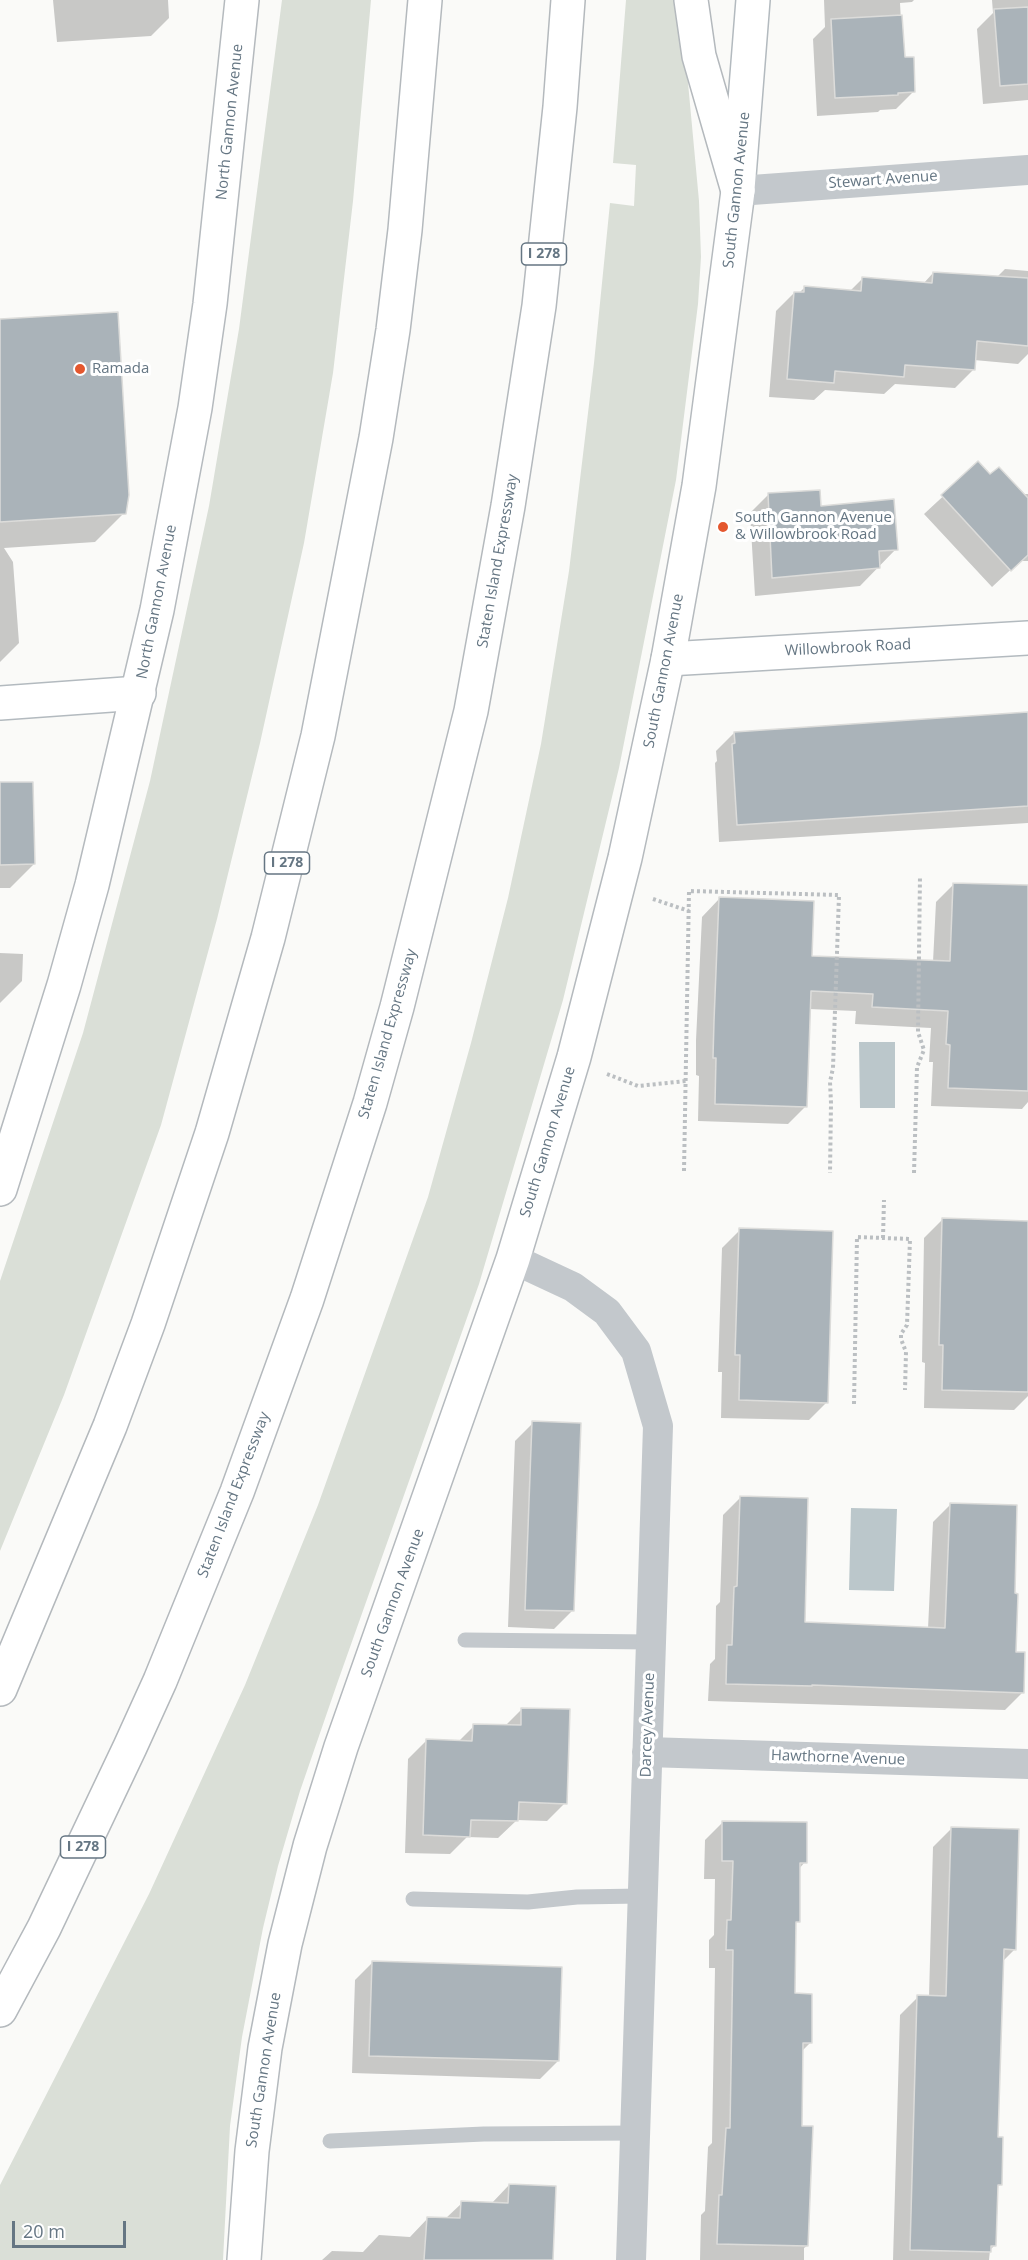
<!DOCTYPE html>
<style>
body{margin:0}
#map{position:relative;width:1028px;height:2260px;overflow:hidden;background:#fafaf8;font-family:"Open Sans",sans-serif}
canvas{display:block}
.scale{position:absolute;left:12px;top:2221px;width:114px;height:27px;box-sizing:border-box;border:3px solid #657683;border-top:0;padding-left:8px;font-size:18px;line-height:21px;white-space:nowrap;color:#657683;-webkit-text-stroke:4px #fff;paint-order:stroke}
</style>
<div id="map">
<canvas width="1028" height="2260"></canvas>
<div class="scale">20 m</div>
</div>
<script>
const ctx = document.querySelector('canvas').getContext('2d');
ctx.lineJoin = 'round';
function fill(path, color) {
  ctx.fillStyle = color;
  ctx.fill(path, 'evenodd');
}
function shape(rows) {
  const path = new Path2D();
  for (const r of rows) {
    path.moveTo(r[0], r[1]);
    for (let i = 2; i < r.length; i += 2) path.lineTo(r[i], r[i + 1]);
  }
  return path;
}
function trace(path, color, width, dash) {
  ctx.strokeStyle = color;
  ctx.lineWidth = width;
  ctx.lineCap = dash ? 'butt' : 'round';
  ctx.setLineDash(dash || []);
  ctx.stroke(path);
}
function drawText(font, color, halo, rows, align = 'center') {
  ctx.font = font + ' "Open Sans",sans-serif';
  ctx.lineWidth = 6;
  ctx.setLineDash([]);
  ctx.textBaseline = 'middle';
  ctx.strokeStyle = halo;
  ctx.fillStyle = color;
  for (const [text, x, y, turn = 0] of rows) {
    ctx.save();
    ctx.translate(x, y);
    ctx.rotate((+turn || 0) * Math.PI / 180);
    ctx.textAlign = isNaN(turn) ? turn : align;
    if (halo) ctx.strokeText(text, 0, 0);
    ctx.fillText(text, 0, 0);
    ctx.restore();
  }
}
const green = shape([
 [282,0,371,0,353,201,333,373,304,543,260,743,217,919,161,1125,64,1395,0,1551,0,1281,83,1033,150,781,209,506,239,329],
 [626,0,678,0,683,29,699,201,701,257,698,304,676,480,619,768,563,1000,479,1284,338,1681,300,1791,278,1866,263,1928,242,2037,230,2126,223,2260,0,2260,0,2185,149,1894,245,1685,318,1505,428,1197,471,1043,508,898,541,744,569,571,594,363,610,203,634,206,636,165,613,163]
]);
const water = shape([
 [859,1042,895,1042,895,1108,860,1108],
 [851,1508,897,1509,894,1591,849,1590]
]);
const shadow = shape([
 [53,0,168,0,169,18,151,36,57,42],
 [824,0,914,0,912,2,900,3,903,59,914,91,896,109,880,110,878,112,817,116,813,39,825,27],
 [992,0,1028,0,1028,100,983,104,977,29,993,13],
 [1005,269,1028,271,1028,354,1018,364,974,360,973,370,955,388,895,384,884,394,825,390,814,400,769,397,776,311,794,293,799,293,805,287,850,291,863,278,923,284,933,273,996,278],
 [0,320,124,513,95,542,4,548,13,562,19,643,0,662],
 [978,464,990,477,1022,494,1028,494,1028,561,1020,561,992,587,924,514],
 [768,495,819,507,896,549,860,586,755,596,750,513],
 [1028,714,1028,823,719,842,715,763,717,761,716,751,734,733],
 [0,784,34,864,10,888,0,888],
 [953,885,1028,887,1028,1102,1022,1109,931,1106,933,1062,929,1062,931,1028,855,1024,856,1011,809,1009,806,1106,788,1124,698,1121,699,1076,696,1075,696,1040,702,917,719,899,811,958,933,962,936,902],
 [0,953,23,954,22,981,0,1003],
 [942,1220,1028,1222,1028,1396,1014,1410,924,1408,925,1363,922,1362,924,1238],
 [740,1230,827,1402,809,1420,721,1418,722,1372,718,1372,722,1248],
 [533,1423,572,1611,554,1629,508,1627,515,1441],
 [741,1497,803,1623,928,1629,933,1522,951,1504,1013,1595,1015,1653,1023,1692,1005,1710,708,1701,710,1664,715,1659,716,1606,720,1602,723,1515],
 [522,1709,565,1803,547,1821,517,1820,498,1838,467,1837,450,1854,405,1853,408,1759,426,1741,458,1742,474,1726,505,1726],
 [723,1822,805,1862,798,1870,798,1921,794,1925,793,1995,810,2043,801,2052,800,2128,807,2246,804,2248,804,2260,700,2260,701,2215,705,2211,708,2147,712,2143,715,1968,709,1968,709,1940,714,1935,715,1879,704,1879,705,1840],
 [951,1829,1015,1949,1002,1962,997,2138,1000,2185,996,2188,995,2245,990,2250,989,2260,893,2260,900,2015,918,1997,929,1997,933,1847],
 [373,1962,558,2061,540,2079,352,2073,355,1980],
 [509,2185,552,2260,322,2260,332,2251,363,2252,379,2235,410,2237,428,2218,445,2219,462,2203,491,2204]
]);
const building = shape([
 [1028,7,1028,84,1000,86,994,9,1028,7],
 [902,15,905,57,914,57,915,92,898,93,898,95,835,98,831,19,902,15],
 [933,272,1028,278,1028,346,977,341,975,370,905,365,904,377,835,371,834,383,787,379,794,292,804,292,804,286,861,291,862,277,932,283,933,272],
 [118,312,129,495,126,514,0,522,0,319,118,312],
 [978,461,990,474,999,467,1028,498,1028,555,1011,571,941,495,978,461],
 [820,490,821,506,894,499,898,550,879,551,880,568,772,578,768,493,820,490],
 [1028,712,1028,806,737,825,732,744,735,743,734,732,1028,712],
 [0,782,33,782,35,864,0,865,0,782],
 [953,883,1028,885,1028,1091,948,1088,950,1045,946,1044,948,1011,872,1007,873,994,811,991,807,1107,715,1104,716,1058,713,1058,714,1021,719,897,814,901,812,956,950,961,953,883],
 [942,1218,1028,1221,1028,1392,942,1390,943,1345,939,1345,942,1218],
 [739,1228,833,1231,828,1403,739,1400,740,1355,735,1355,739,1228],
 [532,1421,581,1423,574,1611,525,1610,532,1421],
 [740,1496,808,1498,805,1622,945,1628,950,1503,1017,1505,1015,1593,1018,1594,1016,1652,1025,1652,1024,1693,812,1685,812,1686,726,1684,727,1645,732,1645,734,1587,737,1586,740,1496],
 [521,1708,570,1709,567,1804,519,1802,518,1821,471,1820,470,1837,423,1835,426,1739,472,1741,473,1724,521,1725,521,1708],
 [722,1821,807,1822,807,1863,800,1863,800,1922,796,1922,795,1993,812,1994,812,2043,803,2043,802,2126,813,2126,808,2246,717,2244,719,2195,722,2195,726,2128,730,2128,733,1950,726,1950,727,1920,731,1920,733,1861,722,1861,722,1821],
 [951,1827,1019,1829,1016,1950,1004,1949,998,2137,1003,2137,1002,2185,998,2185,996,2246,991,2246,991,2252,910,2250,917,1995,946,1996,951,1827],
 [372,1961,562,1967,559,2061,369,2056,372,1961],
 [509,2184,556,2186,553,2260,424,2260,427,2217,460,2218,461,2201,508,2203,509,2184]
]);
const path = shape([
 [653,899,689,911],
 [607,1074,638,1086,686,1081],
 [684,1171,689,891,839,895,833,1068,830,1082,831,1103,830,1173],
 [914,1173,917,1067,924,1050,918,1032,920,876],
 [883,1238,884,1200],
 [854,1404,857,1237,910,1239,907,1325,901,1334,901,1339,906,1352,905,1390]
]);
const lane = shape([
 [465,1640,651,1642],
 [413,1899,528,1902,577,1897,642,1896],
 [330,2141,484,2134,635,2133]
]);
const street = shape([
 [738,191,1028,170],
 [513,1259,573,1287,607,1312,636,1351,658,1426,631,2260],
 [647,1752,1028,1764]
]);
const secondary = shape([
 [738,189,753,0],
 [668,659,1028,638],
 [0,703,139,693]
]);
const primary = shape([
 [0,1189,64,985,92,885,157,610,195,408,210,304,242,0],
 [244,2260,252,2151,265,2048,285,1944,310,1846,341,1747,513,1259,574,1057,625,858,668,659,699,486,738,191]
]);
const highway = shape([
 [691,0,699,56,738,191],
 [0,1689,110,1426,148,1324,212,1133,268,938,318,736,376,438,393,330,405,230,425,0],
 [0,2010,44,1928,130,1747,160,1681,237,1492,307,1299,370,1103,397,1007,471,711,508,506,539,306,560,107,568,0]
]);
const markers = [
 [80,369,6,"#e4572e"],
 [723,527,6,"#e4572e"]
];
const shields = [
 [544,254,45],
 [287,863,45],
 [83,1847,45]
];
const shieldNames = [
 ["I 278",544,254],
 ["I 278",287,863],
 ["I 278",83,1847]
];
const streetNames = [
 ["North Gannon Avenue",230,122,-84],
 ["Stewart Avenue",883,180,-4],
 ["South Gannon Avenue",737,190,-84],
 ["Staten Island Expressway",498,561,-80],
 ["North Gannon Avenue",157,602,-79],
 ["Willowbrook Road",848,648,-3],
 ["South Gannon Avenue",664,671,-79],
 ["Staten Island Expressway",388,1034,-74],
 ["South Gannon Avenue",548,1142,-73],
 ["Staten Island Expressway",234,1495,-69],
 ["South Gannon Avenue",393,1603,-70],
 ["Darcey Avenue",648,1725,-88],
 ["Hawthorne Avenue",838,1758,2],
 ["South Gannon Avenue",264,2070,-81]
];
const poiNames = [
 ["Ramada",92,369],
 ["South Gannon Avenue",735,518],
 ["& Willowbrook Road",735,535]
];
fill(green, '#dadfd7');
fill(water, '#bbc7cb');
fill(shadow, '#0003');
fill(building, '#aab3b9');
trace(building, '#dcdcda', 1.5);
trace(secondary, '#b3babf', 36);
trace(primary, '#b5babe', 36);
trace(highway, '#b4b9bd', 36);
trace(path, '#bbbfc2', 4, [3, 3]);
trace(lane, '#c3c8cc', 15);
trace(street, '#c3c8cc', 30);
trace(secondary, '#fff', 33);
trace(primary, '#fff', 33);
trace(highway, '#fff', 33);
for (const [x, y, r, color] of markers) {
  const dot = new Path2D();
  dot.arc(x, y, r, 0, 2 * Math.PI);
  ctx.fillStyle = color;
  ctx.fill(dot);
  trace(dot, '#fff', 2);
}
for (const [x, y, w] of shields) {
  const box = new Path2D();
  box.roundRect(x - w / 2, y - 11, w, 22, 4.5);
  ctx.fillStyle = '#fff';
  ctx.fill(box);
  trace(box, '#657683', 1.5);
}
drawText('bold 14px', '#657683', null, shieldNames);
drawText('15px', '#657683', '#fff', streetNames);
drawText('15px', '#657683', '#fff', poiNames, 'left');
</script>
